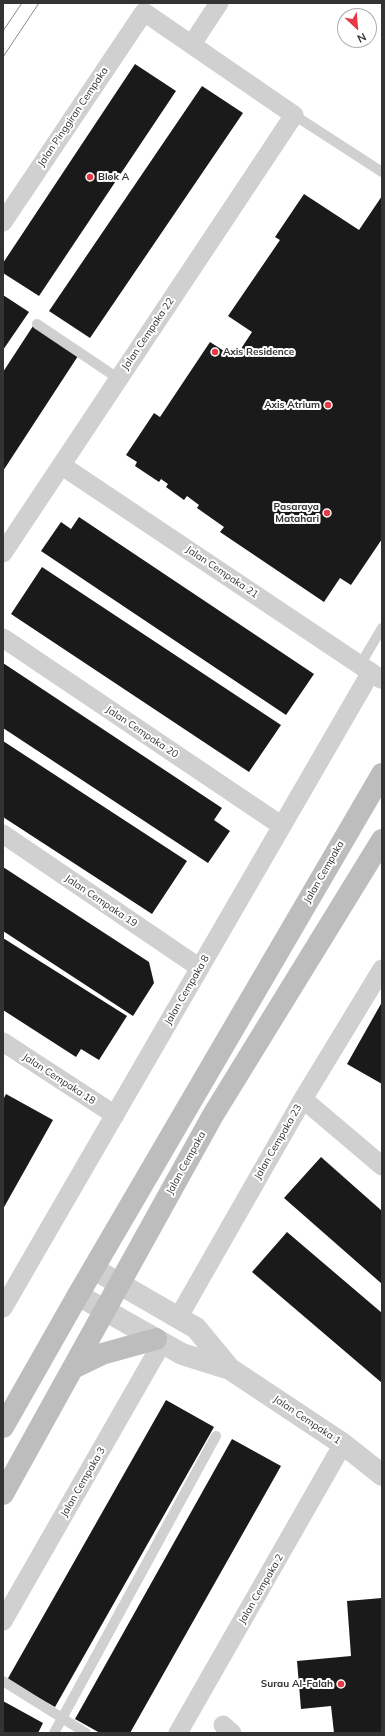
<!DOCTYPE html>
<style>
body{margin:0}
#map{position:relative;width:385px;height:1736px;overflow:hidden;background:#fff;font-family:Mulish,sans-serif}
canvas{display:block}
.frame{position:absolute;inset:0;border:4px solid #333;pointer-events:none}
.north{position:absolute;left:337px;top:8px;width:40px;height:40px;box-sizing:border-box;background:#fff;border:1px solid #adadad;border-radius:50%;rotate:154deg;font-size:11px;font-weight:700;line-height:16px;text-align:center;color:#333}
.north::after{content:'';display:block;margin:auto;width:14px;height:18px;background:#e63946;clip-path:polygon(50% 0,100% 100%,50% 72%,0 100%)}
</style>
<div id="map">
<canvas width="385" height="1736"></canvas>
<div class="frame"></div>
<div class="north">N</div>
</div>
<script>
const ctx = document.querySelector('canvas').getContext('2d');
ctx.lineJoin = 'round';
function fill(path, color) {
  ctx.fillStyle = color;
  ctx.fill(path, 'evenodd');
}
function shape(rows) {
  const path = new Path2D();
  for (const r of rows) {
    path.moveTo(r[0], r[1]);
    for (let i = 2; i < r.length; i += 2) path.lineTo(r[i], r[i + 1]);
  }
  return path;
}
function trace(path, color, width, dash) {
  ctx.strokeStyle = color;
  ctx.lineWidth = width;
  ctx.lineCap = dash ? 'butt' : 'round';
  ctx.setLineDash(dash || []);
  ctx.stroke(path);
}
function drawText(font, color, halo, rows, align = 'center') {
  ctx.font = font + ' Mulish,sans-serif';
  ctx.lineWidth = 4;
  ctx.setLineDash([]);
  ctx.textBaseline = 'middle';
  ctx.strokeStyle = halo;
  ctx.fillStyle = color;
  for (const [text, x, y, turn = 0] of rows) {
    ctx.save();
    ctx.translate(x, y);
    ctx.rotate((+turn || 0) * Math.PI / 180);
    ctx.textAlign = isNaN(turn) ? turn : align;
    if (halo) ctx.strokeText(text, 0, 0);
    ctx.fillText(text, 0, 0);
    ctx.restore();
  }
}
const building = shape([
 [135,64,176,91,39,296,3,273,3,263],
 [202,86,243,113,90,338,49,311],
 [304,194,359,230,382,196,382,539,351,585,340,578,324,602,220,532,224,527,197,508,199,505,187,496,184,500,166,487,168,484,161,479,159,482,135,466,137,462,126,455,154,413,160,417,210,342,235,358,252,332,228,316,280,240,275,237],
 [3,295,29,312,3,350],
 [33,326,78,356,3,471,3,372],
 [79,517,314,674,286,715,41,551,61,522,71,529],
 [42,567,281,725,249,772,11,614],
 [3,663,222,808,214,820,230,831,208,863,3,728],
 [3,741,187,861,152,914,3,817],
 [3,867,149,962,154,983,133,1016,3,931],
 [3,938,127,1016,99,1060,81,1049,76,1057,3,1010],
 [382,1002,382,1084,347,1064],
 [6,1094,53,1120,3,1209,3,1100],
 [321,1157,382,1211,382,1284,284,1198],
 [287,1232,382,1313,382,1383,252,1272],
 [166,1400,214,1427,55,1707,7,1680],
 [232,1439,281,1466,130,1733,100,1733,75,1719],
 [382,1598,382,1733,334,1733,331,1706,301,1709,297,1661,351,1656,347,1601],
 [3,1701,43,1723,38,1733,3,1733]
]);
const service = shape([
 [294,115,382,172],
 [37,324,119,379],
 [360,665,382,628],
 [3,1681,86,1733],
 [54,1733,216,1436]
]);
const minor = shape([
 [192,44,219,3],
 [3,222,144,12,294,115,3,553],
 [61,465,381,679],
 [3,638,282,826],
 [3,834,200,968],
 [3,1042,115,1115],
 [303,1099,382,1166],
 [3,1308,371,672],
 [178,1318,303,1099,382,969],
 [3,1621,162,1343],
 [223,1725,232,1733],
 [178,1733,343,1444]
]);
const tertiary = shape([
 [94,1269,196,1328,230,1369,343,1444,382,1475],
 [78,1295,182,1354,230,1369]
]);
const secondary = shape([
 [73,1368,102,1354,156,1339],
 [3,1427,78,1295,382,774],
 [3,1494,213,1115,382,840]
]);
const tram = shape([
 [3,31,22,3],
 [3,57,39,3]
]);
const markers = [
 [90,177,4,"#e63946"],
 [215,352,4,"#e63946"],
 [328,405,4,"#e63946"],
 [327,513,4,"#e63946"],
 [341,1684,4,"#e63946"]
];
const streetNames = [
 ["Jalan Pinggiran Cempaka",73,117,-56],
 ["Jalan Cempaka 22",148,334,-56],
 ["Jalan Cempaka 21",222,572,34],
 ["Jalan Cempaka 20",142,732,34],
 ["Jalan Cempaka",324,872,-60],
 ["Jalan Cempaka 19",101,901,34],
 ["Jalan Cempaka 8",187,990,-60],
 ["Jalan Cempaka 18",59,1079,33],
 ["Jalan Cempaka 23",278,1142,-60],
 ["Jalan Cempaka",186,1163,-61],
 ["Jalan Cempaka 1",307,1420,34],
 ["Jalan Cempaka 3",83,1482,-60],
 ["Jalan Cempaka 2",261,1589,-60]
];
const poiNames = [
 ["Blok A",98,177,"left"],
 ["Axis Residence",223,352,"left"],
 ["Axis Atrium",320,405],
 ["Pasaraya",319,507],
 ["Matahari",319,519],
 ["Surau Al-Falah",333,1684]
];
fill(building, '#1a1a1a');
trace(service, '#d0d0d0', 10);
trace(minor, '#d0d0d0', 19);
trace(tertiary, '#d0d0d0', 22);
trace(secondary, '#bdbdbd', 22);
trace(tram, '#888', 1);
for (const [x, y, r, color] of markers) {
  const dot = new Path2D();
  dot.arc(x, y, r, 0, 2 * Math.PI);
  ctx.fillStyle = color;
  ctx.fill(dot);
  trace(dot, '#fff', 1.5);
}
drawText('10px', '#333', '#fff', streetNames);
drawText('bold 10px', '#333', '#fff', poiNames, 'right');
</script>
